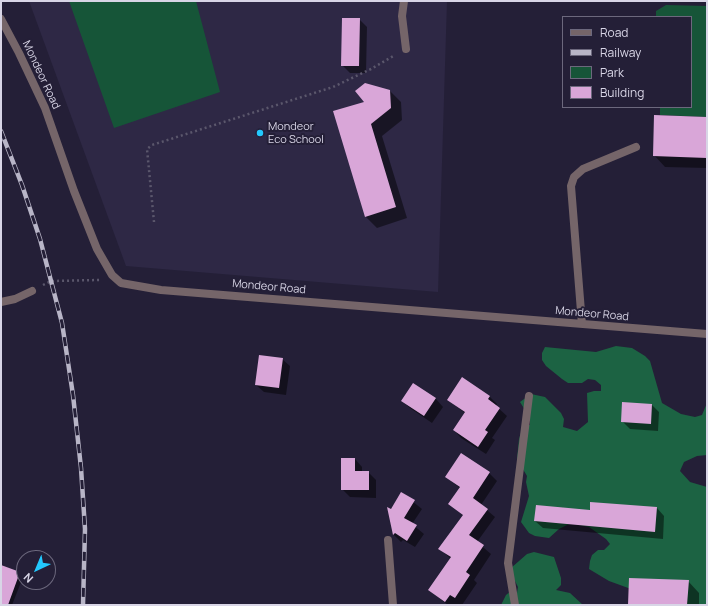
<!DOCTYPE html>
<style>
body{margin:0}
#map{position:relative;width:708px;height:606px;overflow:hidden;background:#241f37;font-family:Manrope,sans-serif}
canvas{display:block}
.frame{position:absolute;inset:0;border:2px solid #d8d5e6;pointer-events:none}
.legend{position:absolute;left:562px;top:16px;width:130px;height:92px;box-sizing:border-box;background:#241f37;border:1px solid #6c687d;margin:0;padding:5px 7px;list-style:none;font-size:12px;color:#d8d5e6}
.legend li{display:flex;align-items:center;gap:8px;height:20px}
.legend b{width:20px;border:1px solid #6c687d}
.north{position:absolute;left:16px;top:550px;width:40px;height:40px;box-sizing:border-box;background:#241f37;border:1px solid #6c687d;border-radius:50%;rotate:224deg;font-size:11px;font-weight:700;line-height:16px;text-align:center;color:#d8d5e6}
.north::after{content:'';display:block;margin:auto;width:14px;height:18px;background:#23c9fe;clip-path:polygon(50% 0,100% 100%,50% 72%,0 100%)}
</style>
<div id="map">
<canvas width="708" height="606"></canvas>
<div class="frame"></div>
<ul class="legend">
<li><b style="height:5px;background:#756569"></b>Road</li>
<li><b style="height:5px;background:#b8b5c7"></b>Railway</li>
<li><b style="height:11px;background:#165538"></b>Park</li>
<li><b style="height:11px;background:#d9a6d8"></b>Building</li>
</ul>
<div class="north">N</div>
</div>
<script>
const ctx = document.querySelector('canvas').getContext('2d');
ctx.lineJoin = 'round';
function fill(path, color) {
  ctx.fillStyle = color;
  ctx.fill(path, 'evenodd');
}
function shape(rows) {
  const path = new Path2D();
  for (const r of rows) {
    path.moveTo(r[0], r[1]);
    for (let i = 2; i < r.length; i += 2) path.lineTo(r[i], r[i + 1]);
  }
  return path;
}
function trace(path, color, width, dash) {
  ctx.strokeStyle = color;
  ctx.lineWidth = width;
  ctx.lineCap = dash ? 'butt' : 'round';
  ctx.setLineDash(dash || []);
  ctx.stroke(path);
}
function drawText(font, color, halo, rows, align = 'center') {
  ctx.font = font + ' Manrope,sans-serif';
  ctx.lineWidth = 4;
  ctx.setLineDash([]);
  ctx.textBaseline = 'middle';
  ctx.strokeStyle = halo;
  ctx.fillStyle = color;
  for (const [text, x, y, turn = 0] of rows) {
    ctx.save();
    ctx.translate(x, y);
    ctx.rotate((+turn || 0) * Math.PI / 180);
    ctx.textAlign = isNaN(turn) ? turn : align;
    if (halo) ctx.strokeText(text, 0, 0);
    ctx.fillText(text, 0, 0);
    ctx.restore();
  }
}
const built = shape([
 [29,1,447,1,438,292,126,266]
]);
const green = shape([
 [69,1,196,1,220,92,114,128],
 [666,5,707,6,707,117,660,115,660,107,691,107,691,17,656,17,656,11]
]);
const forest = shape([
 [616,346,632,348,645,356,650,361,662,403,681,414,695,417,702,415,707,403,707,455,697,456,684,462,680,471,690,482,707,487,707,605,649,605,631,589,609,581,589,569,590,561,592,555,598,550,604,550,610,544,606,539,589,527,571,523,559,529,549,538,535,536,529,533,521,522,529,496,526,482,527,476,517,459,519,439,523,426,530,425,530,418,520,402,531,394,545,397,561,413,564,419,563,427,577,431,588,422,587,393,594,391,601,391,601,385,595,380,588,379,582,383,568,383,562,379,546,366,542,360,542,353,545,347,596,352],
 [534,552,554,557,561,578,561,585,556,590,570,593,583,605,501,605,506,595,511,591,517,593,518,587,512,575,511,568,527,554]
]);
const shadow = shape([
 [359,19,367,27,366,73,350,73,342,65],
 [390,91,401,102,402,120,382,136,407,218,377,228,365,216,366,102],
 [707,118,707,168,665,167,654,155],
 [282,359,290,366,286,395,264,392,256,385],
 [463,378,490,397,497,404,496,406,507,416,492,438,495,440,486,454,461,438,454,430,465,413,448,400],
 [413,385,436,399,443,407,432,423,410,408,402,401],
 [652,405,659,412,658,431,630,429,622,421],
 [355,459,362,467,362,472,368,472,376,480,376,498,350,497,342,489],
 [489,473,497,481,481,505,495,517,477,542,491,554,474,580,477,583,462,605,448,605,429,590,451,559,440,549,464,516,449,503,460,488,446,477],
 [402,493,422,509,412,524,424,534,415,547,403,540,401,542,394,535,388,509,391,510],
 [657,508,664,516,663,539,543,528,535,521,591,511],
 [1,566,19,573,23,577,12,605,1,605],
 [688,581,699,593,699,605,629,605]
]);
const building = shape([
 [342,18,360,18,359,66,341,66],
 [365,83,390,90,391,108,371,124,396,207,365,217,333,111,364,102,355,91],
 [654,115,707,117,707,158,653,156],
 [259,355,283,358,279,388,255,385],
 [462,377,490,396,488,399,500,408,485,430,488,432,478,447,453,430,465,412,447,400],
 [413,383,436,398,424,416,401,401],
 [622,402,652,404,651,424,621,422],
 [461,453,490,472,473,498,488,509,469,535,484,545,466,572,470,575,455,598,450,595,445,602,428,590,451,557,438,549,463,515,448,504,460,487,445,477],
 [341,458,355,458,355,471,369,471,369,490,341,490],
 [401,492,415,500,404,518,417,525,407,541,395,533,393,535,387,507,391,509],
 [590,502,657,507,655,532,534,521,536,505,590,510],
 [1,565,20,572,8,605,1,605],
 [629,578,689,580,687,605,628,605]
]);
const path = shape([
 [154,222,147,149,152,145,333,87,371,69,395,55],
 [43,285,51,281,100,280]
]);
const lane = shape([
 [404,1,402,16,406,49],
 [1,19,19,53,45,108,74,191,97,249,112,275,121,283,161,290,707,334],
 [1,302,15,299,32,291],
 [582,324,571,186,574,177,583,169,636,147]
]);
const street = shape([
 [388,540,393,605],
 [515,605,508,563,529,396]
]);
const rail = shape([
 [1,131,22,185,40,239,62,323,73,395,81,468,85,529,83,605]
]);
const markers = [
 [260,133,4,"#23c9fe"]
];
const streetNames = [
 ["Mondeor Road",41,75,65],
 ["Mondeor Road",269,287,5],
 ["Mondeor Road",592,314,5]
];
const poiNames = [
 ["Mondeor",268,127],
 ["Eco School",268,140]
];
fill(built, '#2e2845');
fill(green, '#165538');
fill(forest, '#1c6343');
fill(shadow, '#0007');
fill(building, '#d9a6d8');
trace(path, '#5b576c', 2.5, [2, 3]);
trace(lane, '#756569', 8);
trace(street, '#756569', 8);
trace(rail, '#b8b5c7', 4.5);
trace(rail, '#241f37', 3, [9]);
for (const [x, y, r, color] of markers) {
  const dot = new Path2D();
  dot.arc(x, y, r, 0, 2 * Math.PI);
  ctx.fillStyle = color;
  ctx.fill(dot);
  trace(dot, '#241f37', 1.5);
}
drawText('11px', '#d8d5e6', '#241f37', streetNames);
drawText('11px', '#d8d5e6', '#241f37', poiNames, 'left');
</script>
